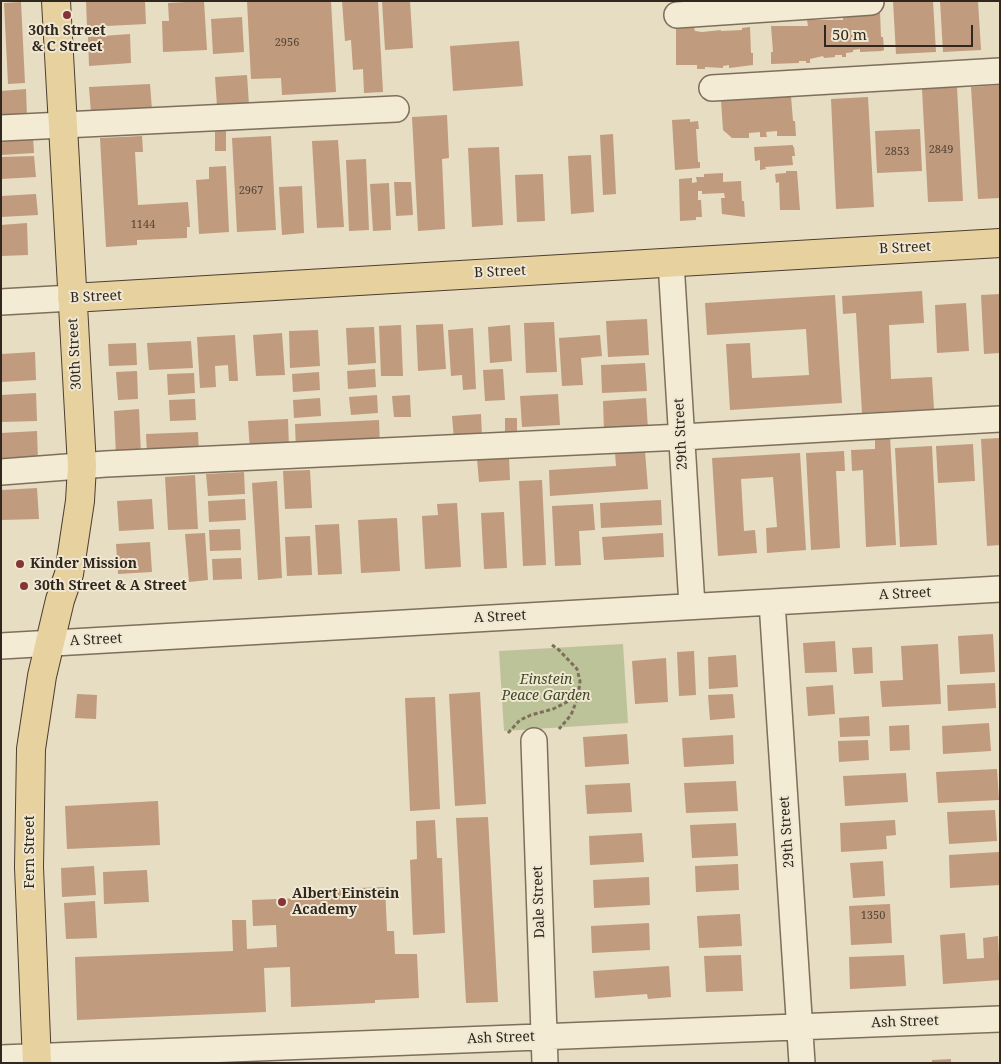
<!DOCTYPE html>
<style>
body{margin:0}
#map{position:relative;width:1001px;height:1064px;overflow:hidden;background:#e7ddc2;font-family:"Noto Serif",serif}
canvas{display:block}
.frame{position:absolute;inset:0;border:2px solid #30271e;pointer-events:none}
.scale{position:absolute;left:824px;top:25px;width:149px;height:22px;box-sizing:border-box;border:2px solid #30271e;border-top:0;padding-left:6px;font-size:15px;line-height:18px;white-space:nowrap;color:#30271e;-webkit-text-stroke:4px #efe7d1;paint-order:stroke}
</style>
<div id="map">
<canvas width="1001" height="1064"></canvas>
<div class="frame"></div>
<div class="scale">50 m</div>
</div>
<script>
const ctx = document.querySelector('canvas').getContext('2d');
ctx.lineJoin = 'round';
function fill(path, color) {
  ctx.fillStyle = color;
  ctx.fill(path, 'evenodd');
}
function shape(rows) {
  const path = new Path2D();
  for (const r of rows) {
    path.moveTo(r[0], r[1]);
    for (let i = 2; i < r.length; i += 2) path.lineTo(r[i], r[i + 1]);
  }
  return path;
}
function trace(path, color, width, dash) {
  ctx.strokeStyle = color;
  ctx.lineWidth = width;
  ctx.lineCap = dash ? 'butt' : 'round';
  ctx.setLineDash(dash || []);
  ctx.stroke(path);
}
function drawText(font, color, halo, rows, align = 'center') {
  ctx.font = font + ' "Noto Serif",serif';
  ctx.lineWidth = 4;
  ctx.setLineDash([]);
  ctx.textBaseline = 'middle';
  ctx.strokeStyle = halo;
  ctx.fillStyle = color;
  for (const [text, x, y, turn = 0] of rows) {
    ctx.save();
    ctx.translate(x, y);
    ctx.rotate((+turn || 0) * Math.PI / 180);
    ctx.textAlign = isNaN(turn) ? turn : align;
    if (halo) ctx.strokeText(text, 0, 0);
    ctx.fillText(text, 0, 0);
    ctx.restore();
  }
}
const green = shape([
 [623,644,628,723,504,731,499,651]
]);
const building = shape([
 [86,1,145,1,146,24,87,27],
 [204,1,207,50,163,52,162,21,169,21,168,3],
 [247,1,331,1,336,92,282,95,281,78,251,79],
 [342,1,378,1,383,92,364,93,363,69,353,70,351,40,345,41],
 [382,1,410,1,413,48,385,50],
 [893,1,933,1,936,52,896,54],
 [940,1,978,1,981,50,943,52],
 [21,2,25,83,8,84,4,3],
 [880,12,881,37,883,37,884,50,882,51,860,52,860,49,853,50,853,52,846,53,846,57,842,57,842,55,835,55,835,57,824,58,823,56,810,59,810,63,806,63,806,61,799,61,799,63,771,64,771,52,773,52,771,26,808,26,807,20,843,20,843,15],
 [242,17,244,52,213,54,211,19],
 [676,27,694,27,695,31,702,32,721,30,721,31,742,30,742,28,750,27,751,53,753,53,753,65,729,68,729,65,723,66,723,68,705,67,705,69,697,69,697,65,676,65],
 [130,34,131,63,89,66,88,37],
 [519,41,523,86,453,91,450,46],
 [247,75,249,105,217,106,215,77],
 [150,84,152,110,91,113,89,87],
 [1000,85,1000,198,978,199,971,87],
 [957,87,963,201,928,202,922,89],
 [26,89,27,118,1,119,1,91],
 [791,96,793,121,795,121,796,136,777,136,777,131,766,132,767,137,760,137,760,132,749,133,749,138,732,138,723,130,721,100],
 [868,97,874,207,836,209,831,99],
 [447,115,449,158,442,159,445,229,418,231,412,117],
 [690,119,690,122,698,121,699,129,696,129,698,162,700,162,700,168,675,170,672,120],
 [920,129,922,171,877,173,875,131],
 [215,130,226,130,226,151,215,151],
 [613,134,616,194,603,195,600,135],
 [33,136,34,153,1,155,1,138],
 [142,136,143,152,135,152,138,205,188,202,190,227,187,227,187,238,137,240,137,245,106,247,100,138],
 [271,136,276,230,237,232,232,138],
 [338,140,344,227,317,228,312,141],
 [793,145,793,147,794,147,795,156,792,156,793,165,765,167,766,169,760,170,760,160,755,161,754,147],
 [499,147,503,225,472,227,468,148],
 [591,155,594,212,571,214,568,156],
 [34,156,36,177,1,179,1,157],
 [366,159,369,230,349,231,346,160],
 [226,166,229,232,199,234,196,180,209,179,209,167],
 [786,171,797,171,800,210,780,210,779,182,776,183,775,174,786,173],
 [723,173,723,182,741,181,742,201,744,201,745,217,722,214,721,198,725,198,724,193,702,194,702,191,698,191,698,200,701,200,702,217,696,217,696,220,680,221,679,179,692,178,692,183,697,182,696,177,704,177,704,174],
 [543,174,545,221,517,222,515,175],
 [394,182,411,182,413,215,396,216],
 [389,183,391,230,373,231,370,184],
 [302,186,304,233,282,235,279,187],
 [36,194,38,215,1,217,1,196],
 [27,223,28,255,1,256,1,225],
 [922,291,924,323,889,325,891,379,932,377,934,409,862,413,856,313,843,314,842,296],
 [1000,294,1000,353,984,354,981,295],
 [835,295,842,403,730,410,726,344,750,343,752,378,809,375,806,329,707,335,705,303],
 [966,303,969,351,937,353,935,305],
 [647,319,649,355,608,357,606,321],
 [554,322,557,372,526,373,524,323],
 [443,324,446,369,418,371,416,325],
 [401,325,403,376,381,376,379,326],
 [510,325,512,361,490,363,488,327],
 [374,327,376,363,348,365,346,328],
 [473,328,476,389,463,390,462,375,451,376,448,330],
 [318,330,320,366,290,368,289,331],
 [282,333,285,375,256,376,253,335],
 [235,335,238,381,229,381,228,365,215,366,216,387,200,388,197,337],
 [600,335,602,356,581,358,583,385,562,386,559,338],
 [191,341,193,368,149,370,147,343],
 [136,343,137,365,109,366,108,344],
 [35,352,36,380,1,382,1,354],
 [645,363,647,391,602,393,601,365],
 [375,369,376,387,348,389,347,371],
 [503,369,505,400,485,401,483,370],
 [137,371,138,399,118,400,116,372],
 [319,372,320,390,293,392,292,374],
 [194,373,195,393,168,395,167,374],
 [36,393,37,421,1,422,1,395],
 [558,394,560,425,522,427,520,396],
 [377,395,378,413,351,415,349,397],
 [410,395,411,417,394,417,392,396],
 [320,398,321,416,294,418,293,400],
 [646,398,648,429,604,431,603,401],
 [195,399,196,420,170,421,169,400],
 [139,409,141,455,116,456,114,411],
 [481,414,482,437,454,439,452,416],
 [505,418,517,418,517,436,505,436],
 [288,419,289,448,250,451,248,421],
 [379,420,380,447,296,450,295,424],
 [37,431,38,462,1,464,1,433],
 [198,432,199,453,147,455,146,434],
 [890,436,896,545,866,547,863,470,852,471,851,450,875,449,875,437],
 [1000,438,1000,545,987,546,981,439],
 [973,444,975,481,938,483,936,446],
 [932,446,937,545,900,547,895,448],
 [645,451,648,489,550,496,549,470,616,466,615,453],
 [844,451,845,471,836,471,840,548,811,550,806,453],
 [800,453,806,550,767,553,766,528,777,527,773,477,741,479,744,531,755,530,757,553,718,556,712,458],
 [509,457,510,480,479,482,477,459],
 [310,470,312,508,285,509,283,471],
 [244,472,245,494,208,496,206,474],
 [195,475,198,529,168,530,165,477],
 [542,480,546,565,523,566,519,481],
 [277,481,282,578,258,580,252,483],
 [37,488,39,519,1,520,1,490],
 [152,499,154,529,119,531,117,501],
 [245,499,246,520,209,522,208,501],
 [661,500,662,525,601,528,600,503],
 [457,503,461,567,425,569,422,516,438,515,437,504],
 [593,504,595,530,579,531,581,565,555,566,552,506],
 [504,512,507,568,484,569,481,513],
 [397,518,400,571,361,573,358,520],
 [339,524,342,574,318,575,315,525],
 [240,529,241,550,210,551,209,530],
 [205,533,208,580,189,582,185,534],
 [663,533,664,557,604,560,602,537],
 [310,536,312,575,287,576,285,537],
 [150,542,152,572,118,574,116,544],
 [241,558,242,579,213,580,212,559],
 [993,634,995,672,960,674,958,636],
 [835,641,837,672,805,673,803,643],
 [938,644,941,704,882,707,880,681,903,680,901,646],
 [872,647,873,673,854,674,852,648],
 [694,651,696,695,679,696,677,652],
 [736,655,738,687,709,689,708,657],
 [666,658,668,702,635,704,632,661],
 [995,683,996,708,948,711,947,685],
 [833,685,835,714,808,716,806,687],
 [480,692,486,804,455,806,449,694],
 [77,694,97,695,96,719,75,718],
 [733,694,735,718,710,720,708,695],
 [435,697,440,809,410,811,405,698],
 [869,716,870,736,840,737,839,718],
 [989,723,991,751,943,754,942,726],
 [909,725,910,750,890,751,889,726],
 [627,734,629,764,585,767,583,737],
 [733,735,734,764,684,767,682,738],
 [868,740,869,760,839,762,838,741],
 [997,769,999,800,938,803,936,772],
 [906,773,908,802,845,806,843,776],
 [736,781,738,811,686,813,684,783],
 [630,783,632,812,587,814,585,785],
 [158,801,160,845,67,849,65,806],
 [995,810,997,841,949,844,947,812],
 [488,817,498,1002,466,1003,456,818],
 [435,820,437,858,442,858,445,933,413,935,410,860,417,859,416,821],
 [895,820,896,835,886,836,887,849,841,852,840,823],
 [736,823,738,856,692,858,690,825],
 [642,833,644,862,590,865,589,836],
 [999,852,1000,885,950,888,949,855],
 [883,861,885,896,853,898,850,863],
 [738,864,739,890,696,892,695,866],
 [94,866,96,895,62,897,61,868],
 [147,870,149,902,104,904,103,872],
 [649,877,650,905,594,908,593,880],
 [385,887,387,931,394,931,395,954,417,954,419,998,375,1000,375,1003,291,1007,290,967,264,968,266,1012,77,1020,75,957,233,951,232,920,246,920,247,949,277,947,276,925,253,926,252,900,329,897,329,889],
 [95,901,97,938,66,939,64,903],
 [890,904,892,943,851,945,849,906],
 [740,914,742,946,699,948,697,916],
 [649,923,650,950,592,953,591,926],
 [965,933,967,959,984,958,983,938,998,936,1000,980,943,984,940,935],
 [741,955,743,991,706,992,704,956],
 [904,955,906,986,850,989,849,957],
 [669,966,671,997,648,999,647,994,595,998,593,971],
 [951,1059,951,1063,932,1063,932,1060]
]);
const path = shape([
 [552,645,559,650,577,669,580,681,578,697,571,715,559,729],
 [508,733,520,720,531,715,553,709,577,697]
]);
const minor = shape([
 [677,15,871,2],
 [712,88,1000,71],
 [1,128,396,109],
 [671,262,692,606],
 [1,302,72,298],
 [1,472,106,464,682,437,1000,419],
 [772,602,802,1063],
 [1,646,1000,589],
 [534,741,545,1063],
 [1,1058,1000,1019]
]);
const major = shape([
 [72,298,1000,243],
 [37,1063,29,867,31,749,42,676,60,600,69,574,80,501,82,466,56,1]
]);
const markers = [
 [67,15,5,"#853534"],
 [20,564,5,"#853534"],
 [24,586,5,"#853534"],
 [282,902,5,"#853534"]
];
const numberNames = [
 ["2956",287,43],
 ["2849",941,150],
 ["2853",897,152],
 ["2967",251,191],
 ["1144",143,225],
 ["1350",873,916]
];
const poiNames = [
 ["30th Street",67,31,"center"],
 ["& C Street",67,47,"center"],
 ["Kinder Mission",30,564],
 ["30th Street & A Street",34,586],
 ["Albert Einstein",292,894],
 ["Academy",292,910]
];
const streetNames = [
 ["B Street",905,248,-3],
 ["B Street",500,272,-3],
 ["B Street",96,297,-3],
 ["30th Street",75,354,-93],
 ["29th Street",681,434,-93],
 ["A Street",905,594,-3],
 ["A Street",500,617,-3],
 ["A Street",96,640,-3],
 ["29th Street",787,832,-94],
 ["Fern Street",30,852,-90],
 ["Dale Street",539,902,-92],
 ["Ash Street",905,1022,-2],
 ["Ash Street",501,1038,-2]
];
const parkNames = [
 ["Einstein",546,680],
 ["Peace Garden",546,696]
];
fill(green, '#bdc398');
fill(building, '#c09b7d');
trace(minor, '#7e6f5c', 28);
trace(major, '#4d3e30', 30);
trace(path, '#7e6f5c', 3, [4, 2.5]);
trace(minor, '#f3ebd4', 25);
trace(major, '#e6d19f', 28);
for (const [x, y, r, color] of markers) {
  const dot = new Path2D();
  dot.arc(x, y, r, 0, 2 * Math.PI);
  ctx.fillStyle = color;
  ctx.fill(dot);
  trace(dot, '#efe7d1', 2);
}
drawText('11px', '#544436', null, numberNames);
drawText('bold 14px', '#30271e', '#efe7d1', poiNames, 'left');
drawText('14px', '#30271e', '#efe7d1', streetNames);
drawText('italic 14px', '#414a27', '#efe7d1', parkNames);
</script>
